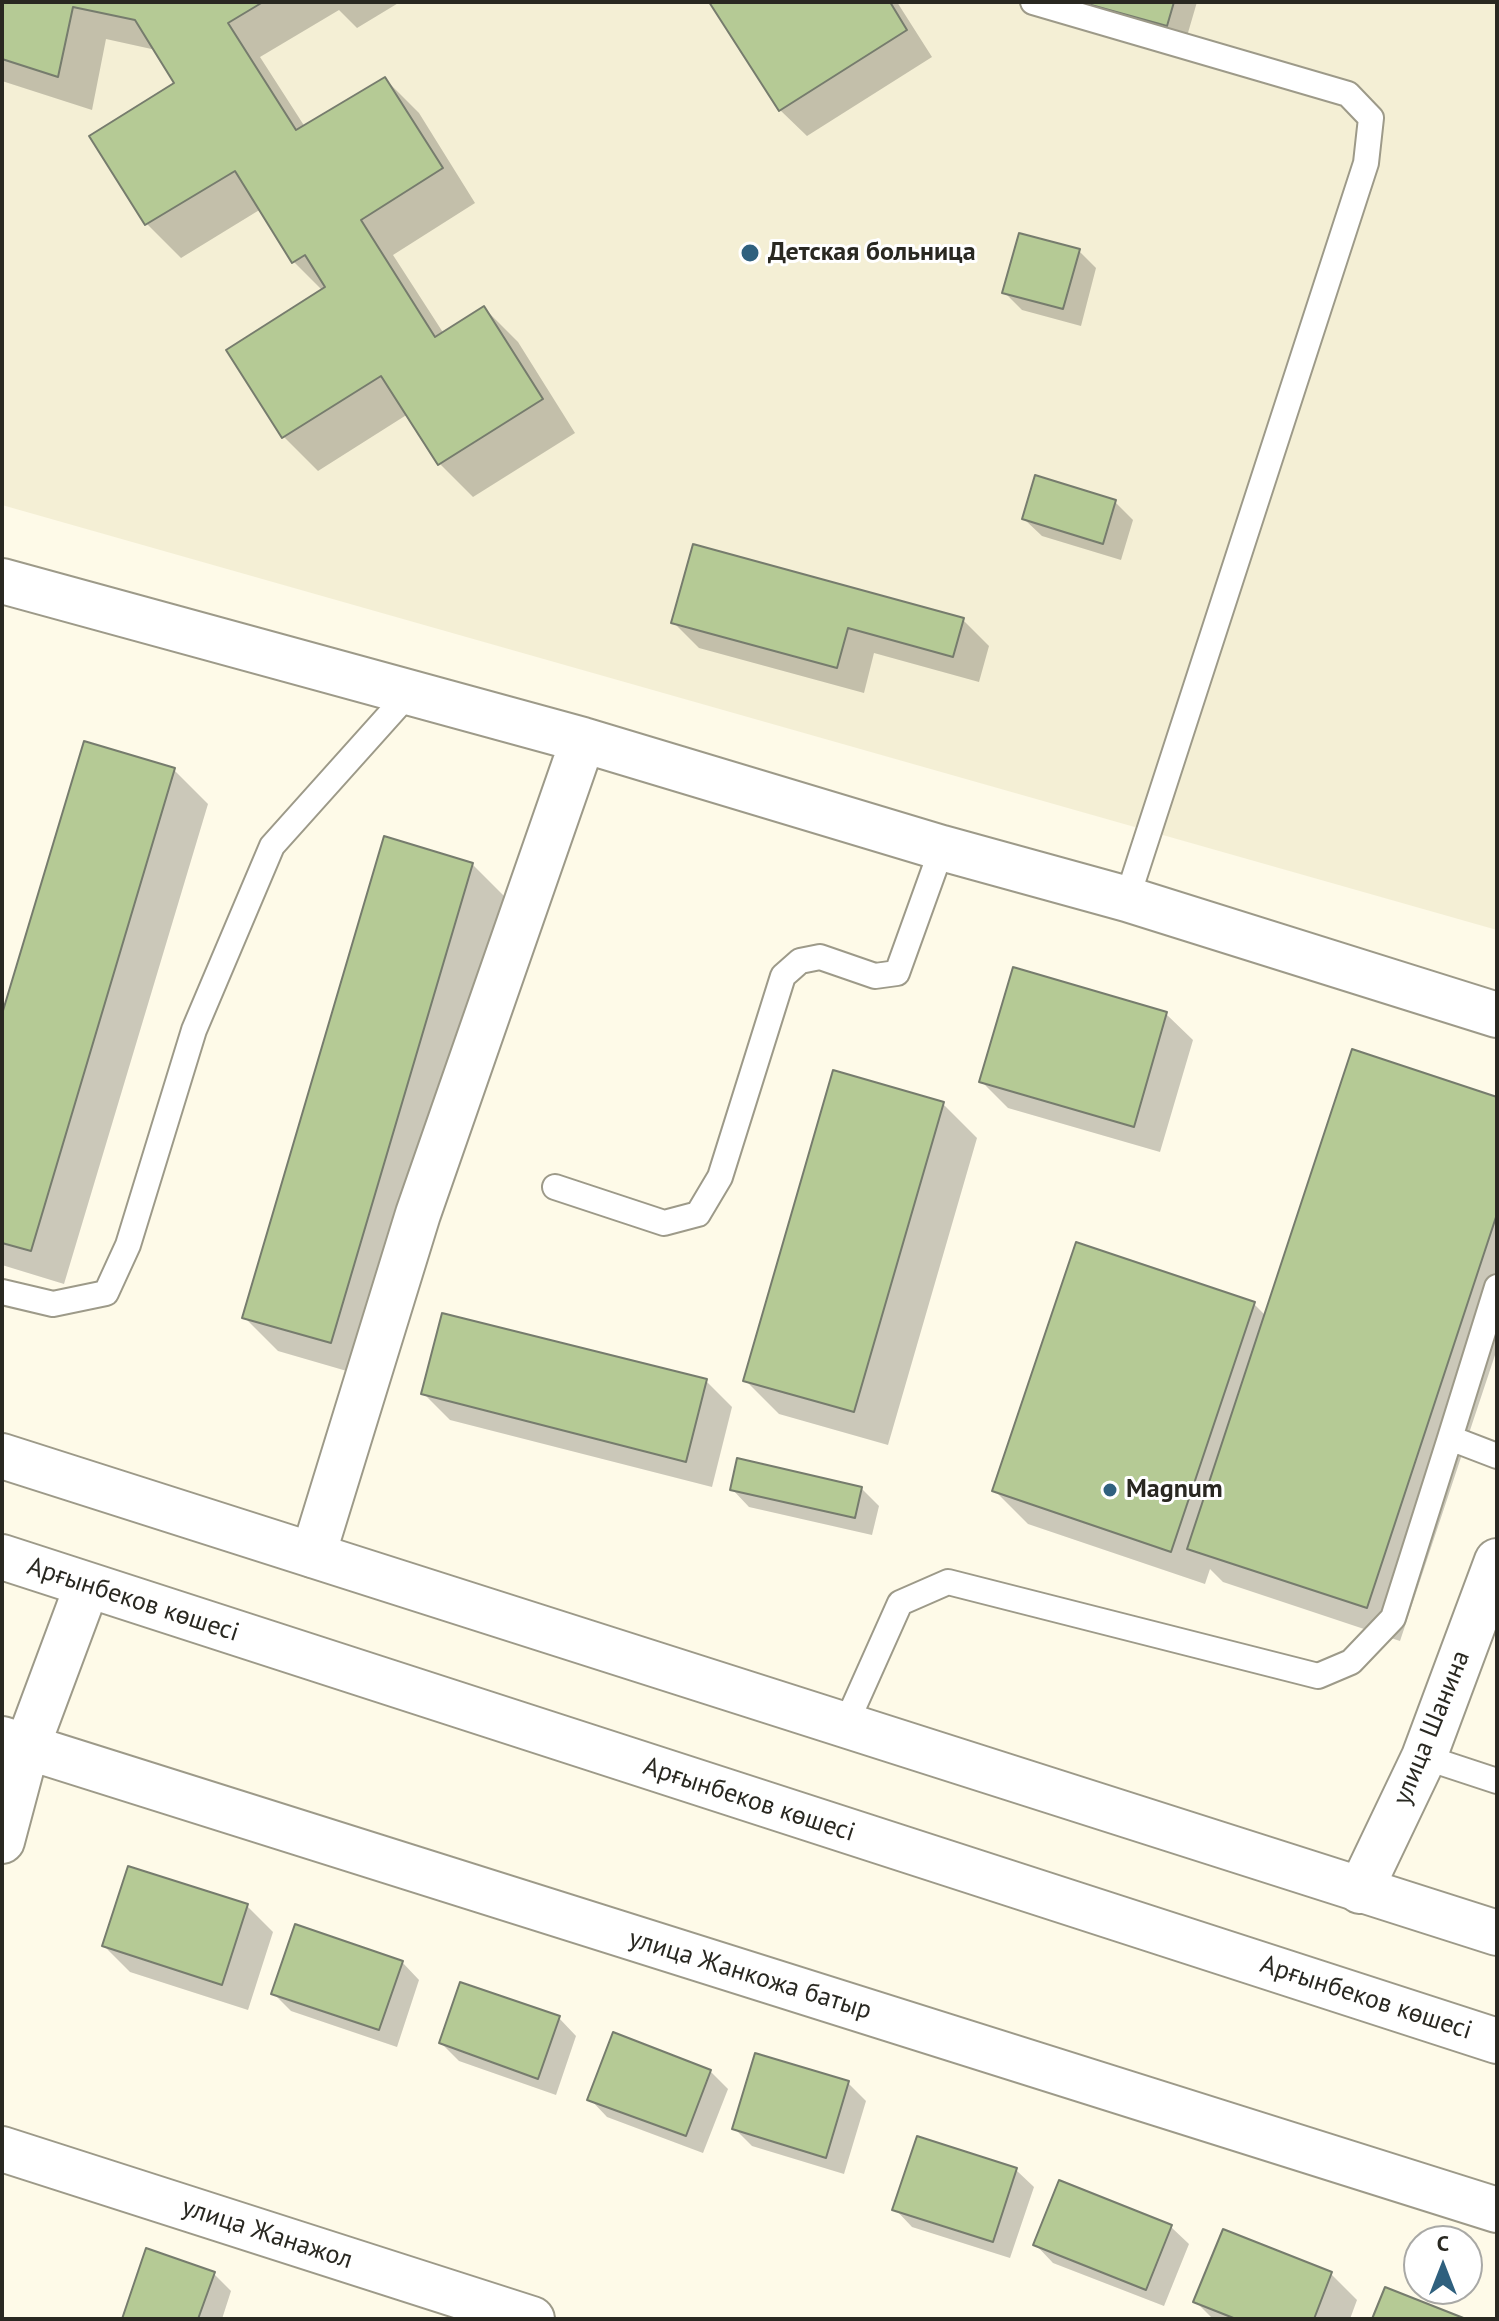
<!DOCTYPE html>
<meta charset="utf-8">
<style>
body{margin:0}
#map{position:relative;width:1499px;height:2321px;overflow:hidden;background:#fefae8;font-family:"PT Sans",sans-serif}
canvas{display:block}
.frame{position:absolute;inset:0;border:4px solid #292821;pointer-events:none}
.north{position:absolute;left:1403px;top:2225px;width:80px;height:80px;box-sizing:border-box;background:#fff;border:2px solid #a9a9a6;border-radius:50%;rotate:0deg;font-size:22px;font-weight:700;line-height:32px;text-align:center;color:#292821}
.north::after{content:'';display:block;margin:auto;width:28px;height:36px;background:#2f607e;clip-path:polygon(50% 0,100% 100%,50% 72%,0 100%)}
</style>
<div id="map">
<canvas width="1499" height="2321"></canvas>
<div class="frame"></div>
<div class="north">С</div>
</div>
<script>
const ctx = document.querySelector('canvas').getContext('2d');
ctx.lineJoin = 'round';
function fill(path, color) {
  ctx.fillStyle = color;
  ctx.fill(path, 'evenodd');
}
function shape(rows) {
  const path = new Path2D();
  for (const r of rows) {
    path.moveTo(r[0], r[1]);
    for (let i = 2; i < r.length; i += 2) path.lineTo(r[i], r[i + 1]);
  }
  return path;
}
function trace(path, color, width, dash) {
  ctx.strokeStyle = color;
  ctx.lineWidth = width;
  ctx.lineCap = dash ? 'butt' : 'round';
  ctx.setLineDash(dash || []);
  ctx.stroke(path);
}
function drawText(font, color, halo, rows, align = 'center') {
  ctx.font = font + ' "PT Sans",sans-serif';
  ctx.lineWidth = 6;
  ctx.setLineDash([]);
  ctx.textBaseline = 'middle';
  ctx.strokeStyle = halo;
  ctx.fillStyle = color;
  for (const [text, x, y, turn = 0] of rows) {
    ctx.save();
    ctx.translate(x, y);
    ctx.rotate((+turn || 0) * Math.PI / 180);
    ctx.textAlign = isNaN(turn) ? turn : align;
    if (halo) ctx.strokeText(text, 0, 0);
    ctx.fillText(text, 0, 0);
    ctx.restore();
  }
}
const built = shape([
 [2,2,1497,2,1497,930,2,505]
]);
const shadow = shape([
 [2,2,400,2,357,28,339,10,260,57,305,127,385,79,419,113,475,203,393,255,444,334,484,308,518,342,575,433,473,497,439,463,408,414,318,471,284,437,229,350,323,291,294,262,261,209,181,258,147,224,177,83,156,50,106,39,92,110,2,81],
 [712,2,897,2,932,57,807,136,780,110],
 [1094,2,1197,2,1185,43,1111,22,1094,4],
 [1078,250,1096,268,1081,326,1022,310,1005,293],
 [1115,502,1133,520,1121,560,1042,536,1024,519],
 [963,620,989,646,979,682,874,653,864,693,699,648,673,622],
 [174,770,208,804,64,1284,2,1265,2,1021],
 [472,864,506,898,364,1376,278,1351,244,1317],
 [1166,1014,1193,1040,1160,1152,1008,1108,981,1081],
 [1497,1099,1497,1349,1400,1641,1223,1582,1210,1569,1205,1584,1028,1524,994,1490,1254,1304,1266,1316],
 [943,1104,977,1138,888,1445,779,1414,745,1380],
 [706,1381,732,1407,712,1487,450,1420,424,1394],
 [861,1488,879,1506,872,1535,749,1507,732,1489],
 [247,1906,273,1932,248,2010,130,1972,104,1946],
 [402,1962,419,1980,397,2047,291,2011,273,1993],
 [559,2018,576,2036,556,2095,459,2061,441,2043],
 [710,2071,728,2089,703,2153,607,2117,590,2099],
 [848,2083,866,2101,844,2174,752,2146,734,2128],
 [1016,2170,1034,2187,1010,2258,912,2227,895,2209],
 [1171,2227,1189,2244,1164,2306,1053,2263,1036,2245],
 [213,2273,231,2291,222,2319,124,2319],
 [1331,2274,1357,2300,1350,2319,1213,2319,1196,2302]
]);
const building = shape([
 [2,2,263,2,228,23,296,130,385,77,443,168,361,220,435,337,484,306,543,399,438,465,381,376,282,438,226,350,325,287,305,255,292,263,235,171,145,225,89,136,174,83,135,20,73,7,58,77,2,59,2,2],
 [709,2,890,2,907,30,779,111,709,2],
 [1092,2,1174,2,1167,26,1091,5,1092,2],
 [1019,233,1080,249,1063,309,1002,293,1019,233],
 [1035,475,1116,500,1103,544,1022,519,1035,475],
 [693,544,964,618,953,657,848,628,837,668,671,623,693,544],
 [84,741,175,768,31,1251,2,1243,2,1014,84,741],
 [384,836,473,863,331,1343,242,1318,384,836],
 [1013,967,1167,1012,1134,1127,979,1082,1013,967],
 [1352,1049,1497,1097,1497,1214,1367,1608,1187,1549,1352,1049],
 [833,1070,944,1102,854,1412,743,1381,833,1070],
 [1076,1242,1255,1302,1171,1552,992,1491,1076,1242],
 [442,1313,707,1379,686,1462,421,1394,442,1313],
 [737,1458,862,1487,855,1518,730,1490,737,1458],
 [128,1866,248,1904,222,1985,102,1946,128,1866],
 [295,1924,403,1961,379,2030,271,1994,295,1924],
 [460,1982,560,2016,538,2079,439,2043,460,1982],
 [613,2032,711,2070,686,2136,587,2100,613,2032],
 [755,2053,849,2081,826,2158,732,2129,755,2053],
 [917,2136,1017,2168,993,2242,892,2210,917,2136],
 [1059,2180,1172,2225,1146,2290,1033,2245,1059,2180],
 [1223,2229,1332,2272,1314,2319,1236,2319,1193,2302,1223,2229],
 [146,2248,215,2272,198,2319,122,2319,146,2248],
 [1385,2287,1466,2319,1372,2319,1385,2287]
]);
const lane = shape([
 [1033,2,1348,94,1371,118,1366,163,1127,899],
 [555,1187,664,1223,698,1214,720,1177,783,976,800,961,820,957,875,976,897,973,942,848],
 [2,1292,53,1304,106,1293,128,1245,194,1030,272,846,410,692],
 [1450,1438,1497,1287],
 [845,1726,900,1603,948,1582,1318,1676,1351,1662,1393,1618,1450,1438,1497,1456],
 [1424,1757,1497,1781]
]);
const street = shape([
 [2,581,583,740,942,848,1127,899,1497,1015],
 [313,1555,418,1214,583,740],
 [2,1739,1497,2210],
 [2,1841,27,1747,87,1586],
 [1360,1891,1424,1757,1497,1561],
 [2,2149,532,2319]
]);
const primary = shape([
 [2,1456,1497,1933],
 [2,1557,1497,2041]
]);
const markers = [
 [750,253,10,"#2f607e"],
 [1110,1490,8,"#2f607e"]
];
const poiNames = [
 ["Детская больница",768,253],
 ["Magnum",1126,1490]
];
const streetNames = [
 ["Арғынбеков көшесі",133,1600,18],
 ["улица Шанина",1432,1728,-68],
 ["Арғынбеков көшесі",749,1800,18],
 ["улица Жанкожа батыр",750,1975,17],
 ["Арғынбеков көшесі",1366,1998,18],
 ["улица Жанажол",267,2234,18]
];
fill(built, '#f4efd5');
fill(shadow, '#0003');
fill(building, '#b5ca95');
trace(building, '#767c6d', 2);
trace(lane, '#9d9a89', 28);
trace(street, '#9d9a89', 48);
trace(primary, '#9d9a89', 48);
trace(lane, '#fff', 24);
trace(street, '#fff', 44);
trace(primary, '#fff', 44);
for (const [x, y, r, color] of markers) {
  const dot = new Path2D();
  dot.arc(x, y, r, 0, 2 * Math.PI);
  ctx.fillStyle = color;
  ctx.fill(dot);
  trace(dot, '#fff', 3);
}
drawText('bold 26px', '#292821', '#fff', poiNames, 'left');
drawText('26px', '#292821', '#fff', streetNames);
</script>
